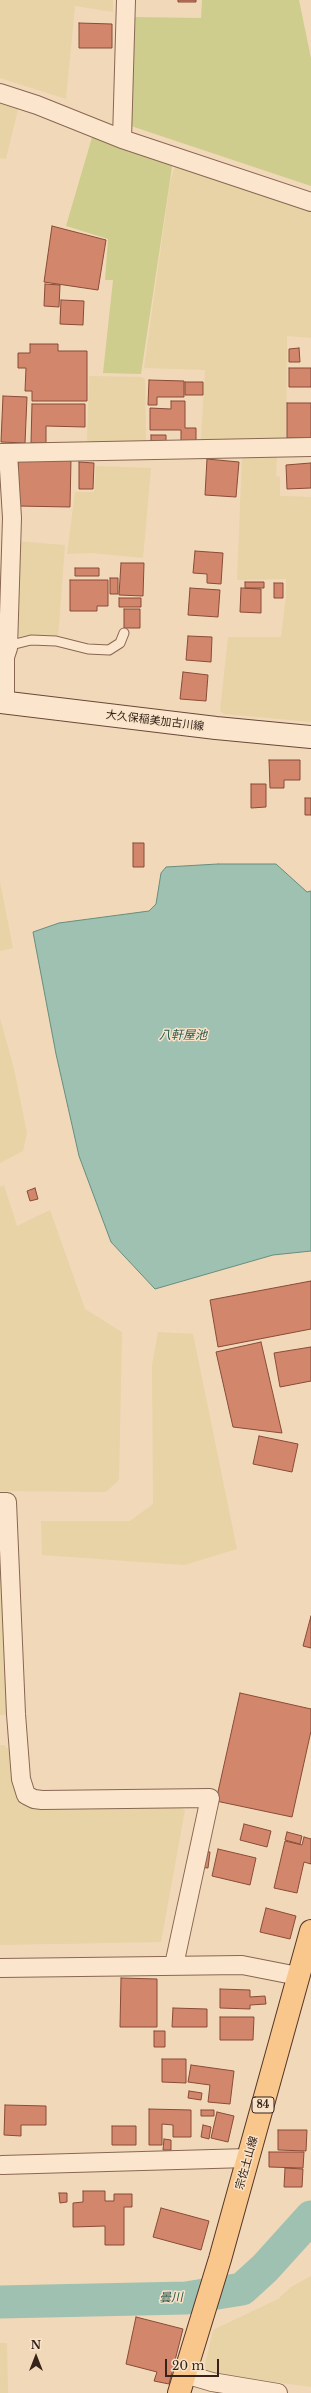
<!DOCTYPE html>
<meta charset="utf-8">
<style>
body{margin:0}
#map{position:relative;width:311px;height:2393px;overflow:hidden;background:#f1d8b9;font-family:"Libre Baskerville",serif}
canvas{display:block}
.north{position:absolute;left:16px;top:2337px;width:40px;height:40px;-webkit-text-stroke:3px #f8e3c9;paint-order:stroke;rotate:0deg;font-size:11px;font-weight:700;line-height:16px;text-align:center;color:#362319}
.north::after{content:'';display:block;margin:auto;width:14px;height:18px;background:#362319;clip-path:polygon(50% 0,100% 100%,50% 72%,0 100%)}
.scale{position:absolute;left:165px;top:2359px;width:54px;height:18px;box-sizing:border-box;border:2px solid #362319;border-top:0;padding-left:5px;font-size:12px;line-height:14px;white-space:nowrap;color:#362319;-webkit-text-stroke:3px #f8e3c9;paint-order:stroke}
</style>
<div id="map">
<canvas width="311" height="2393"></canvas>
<div class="north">N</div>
<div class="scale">20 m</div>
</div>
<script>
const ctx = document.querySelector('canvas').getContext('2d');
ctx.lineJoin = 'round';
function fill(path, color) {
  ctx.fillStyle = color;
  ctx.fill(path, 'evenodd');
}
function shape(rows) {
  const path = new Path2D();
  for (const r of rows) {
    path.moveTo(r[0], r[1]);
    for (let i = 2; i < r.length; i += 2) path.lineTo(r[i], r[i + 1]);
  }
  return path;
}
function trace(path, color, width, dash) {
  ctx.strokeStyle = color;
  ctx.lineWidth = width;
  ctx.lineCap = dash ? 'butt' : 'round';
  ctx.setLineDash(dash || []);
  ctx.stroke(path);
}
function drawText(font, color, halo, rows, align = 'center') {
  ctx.font = font + ' "Libre Baskerville","Noto Sans JP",serif';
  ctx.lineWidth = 3;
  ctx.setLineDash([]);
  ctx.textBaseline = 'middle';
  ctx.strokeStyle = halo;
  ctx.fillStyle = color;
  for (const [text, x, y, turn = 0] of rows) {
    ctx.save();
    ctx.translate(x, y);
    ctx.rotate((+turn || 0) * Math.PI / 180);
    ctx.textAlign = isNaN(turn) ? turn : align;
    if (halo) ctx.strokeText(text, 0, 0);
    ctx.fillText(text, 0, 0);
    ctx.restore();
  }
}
const farmland = shape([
 [0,0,113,0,113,12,75,6,66,99,0,78],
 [0,100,19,105,6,159,0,158],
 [176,162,311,208,311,338,287,336,286,439,201,439,205,370,144,368,170,183],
 [89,376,141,377,145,379,146,444,87,441],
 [242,457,277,457,276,476,280,477,280,496,311,497,311,722,224,714,220,711,228,637,281,637,286,597,286,579,237,580],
 [96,466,151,468,143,558,91,553,67,554,75,492,94,492],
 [15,541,65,545,58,638,29,635,13,637],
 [0,882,13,948,0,951],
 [0,1018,14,1069,27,1133,23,1151,0,1163],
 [4,1185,17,1226,50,1210,85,1309,122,1332,119,1480,106,1492,0,1491,0,1187],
 [158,1332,193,1334,237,1549,184,1565,42,1555,41,1521,130,1521,153,1504,152,1365],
 [0,1512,9,1715,0,1715],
 [0,1745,4,1745,14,1754,20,1805,172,1804,185,1810,161,1942,0,1945],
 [311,2276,311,2387,209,2373,204,2370,213,2330,278,2299,291,2287],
 [0,2343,7,2343,8,2393,0,2393]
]);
const green = shape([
 [202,0,299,0,311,58,311,186,131,126,132,17,201,18],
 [93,134,173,160,141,374,103,373,113,280,105,280,108,239,66,226]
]);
const water = shape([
 [218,864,276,864,307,892,311,891,311,1251,273,1255,155,1289,111,1242,79,1156,56,1054,33,932,59,923,149,911,156,904,161,873,166,867,218,864]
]);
const river = shape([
 [0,2302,186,2298,242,2289,265,2268,311,2217]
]);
const building = shape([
 [178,0,196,0,196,2,178,2,178,0],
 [79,23,112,24,112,48,79,48,79,23],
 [52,226,106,240,98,290,44,282,52,226],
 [45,284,60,285,59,307,44,306,45,284],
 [61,300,84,301,83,325,60,324,61,300],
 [30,344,58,344,58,351,87,351,87,401,32,401,32,391,25,391,26,368,18,368,18,353,30,353,30,344],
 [299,348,300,362,289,362,289,349,299,348],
 [289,368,311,368,311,387,289,387,289,368],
 [149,380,184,381,184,397,157,397,157,405,148,405,149,380],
 [185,382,203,382,203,395,185,395,185,382],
 [3,396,27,397,25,443,1,442,3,396],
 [171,401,185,401,185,428,196,428,196,442,181,442,181,430,150,430,150,408,171,409,171,401],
 [287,403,311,403,311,438,287,438,287,403],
 [32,404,85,404,85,427,46,426,46,443,31,443,32,404],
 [151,435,166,435,166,445,151,445,151,435],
 [18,458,71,459,70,507,18,506,18,458],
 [207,459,239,462,236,497,205,495,207,459],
 [79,462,94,463,93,489,79,489,79,462],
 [311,463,311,488,287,489,286,465,311,463],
 [195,551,223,553,221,584,207,583,207,574,193,573,195,551],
 [121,563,144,563,143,596,119,595,121,563],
 [75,568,99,568,99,576,75,576,75,568],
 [110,578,118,578,118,594,110,594,110,578],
 [70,580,108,580,108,606,97,606,97,611,70,611,70,580],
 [245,582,264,582,264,588,245,588,245,582],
 [274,583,283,583,283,598,274,598,274,583],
 [190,588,220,590,218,617,188,615,190,588],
 [241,588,261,589,261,613,240,612,241,588],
 [119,598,141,598,141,607,119,607,119,598],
 [124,609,140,609,140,628,124,628,124,609],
 [188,636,212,637,211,662,186,660,188,636],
 [183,672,208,675,206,701,180,699,183,672],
 [269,760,300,760,300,780,284,780,284,788,270,788,269,760],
 [251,784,266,784,266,807,251,808,251,784],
 [305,798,311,798,311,815,305,815,305,798],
 [133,843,144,843,144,867,133,867,133,843],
 [35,1188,38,1199,30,1201,27,1191,35,1188],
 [311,1281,311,1329,218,1347,210,1300,311,1281],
 [261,1342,282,1433,233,1427,216,1352,261,1342],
 [311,1347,311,1381,280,1387,274,1353,311,1347],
 [259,1436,298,1444,292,1472,253,1464,259,1436],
 [311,1616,311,1648,303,1646,311,1616],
 [240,1693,311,1709,311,1731,292,1817,216,1801,240,1693],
 [244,1824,271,1831,267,1847,240,1840,244,1824],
 [287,1832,302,1836,300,1844,285,1840,287,1832],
 [304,1837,311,1839,311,1864,304,1862,297,1893,274,1888,285,1841,302,1845,304,1837],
 [218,1849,256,1858,250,1885,212,1876,218,1849],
 [200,1851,210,1852,208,1868,199,1867,200,1851],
 [266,1908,296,1916,290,1939,260,1932,266,1908],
 [121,1978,157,1979,157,2027,120,2027,121,1978],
 [220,1989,250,1990,250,1997,265,1996,266,2004,250,2005,250,2009,220,2008,220,1989],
 [173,2008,207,2009,207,2027,172,2027,173,2008],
 [220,2017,254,2017,253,2040,220,2040,220,2017],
 [154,2031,165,2031,165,2047,154,2047,154,2031],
 [162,2059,186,2059,186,2083,162,2082,162,2059],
 [191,2065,234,2071,230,2104,208,2102,210,2085,188,2082,191,2065],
 [189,2091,202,2093,201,2100,188,2098,189,2091],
 [5,2105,46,2106,46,2125,21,2125,21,2136,4,2135,5,2105],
 [149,2109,191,2110,191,2137,173,2137,173,2125,162,2124,162,2145,149,2145,149,2109],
 [201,2110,214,2110,214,2116,201,2116,201,2110],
 [217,2112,234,2116,228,2142,211,2138,217,2112],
 [203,2125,211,2127,209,2139,201,2137,203,2125],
 [112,2126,136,2126,136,2145,112,2145,112,2126],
 [278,2130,307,2130,306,2151,278,2150,278,2130],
 [164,2139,171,2140,171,2150,163,2150,164,2139],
 [269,2152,304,2152,303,2168,269,2167,269,2152],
 [285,2168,303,2169,302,2187,284,2187,285,2168],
 [83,2191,105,2191,105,2201,114,2201,114,2194,132,2194,132,2207,124,2207,124,2245,105,2245,105,2226,73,2227,73,2203,83,2202,83,2191],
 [59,2193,67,2193,67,2202,60,2203,59,2193],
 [161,2208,209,2221,201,2250,153,2237,161,2208],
 [136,2317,183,2329,169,2384,154,2381,157,2372,126,2364,136,2317]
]);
const lane = shape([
 [8,648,15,644,31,640,56,641,88,649,109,650,120,643,124,633]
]);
const street = shape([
 [0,93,37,105,122,139,311,202],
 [122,139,126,0],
 [0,453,311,447],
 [5,703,5,657,8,648,12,518,8,453],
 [0,1502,7,1502,16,1714,21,1779,26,1795,34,1799,42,1800,210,1798,174,1965],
 [0,1968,242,1965,298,1976],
 [2,2165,248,2158],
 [185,2374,212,2382,278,2393]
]);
const secondary = shape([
 [0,702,216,728,311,737]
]);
const primary = shape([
 [179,2393,220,2259,311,1931]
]);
const shields = [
 [263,2105,22]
];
const shieldNames = [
 ["84",263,2105]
];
const streetNames = [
 ["大久保稲美加古川線",155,721,7],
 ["宗佐土山線",247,2163,-74]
];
const waterNames = [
 ["八軒屋池",183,1036],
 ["曇川",171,2298,-2]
];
fill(farmland, '#e7d3a6');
fill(green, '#cfcd8d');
fill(water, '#9ec1b1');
trace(water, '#668e7e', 1);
trace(river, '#9ec1b1', 33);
fill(building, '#d2876c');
trace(building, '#894b37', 1);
trace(lane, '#886753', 11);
trace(street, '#886753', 20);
trace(secondary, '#694837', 24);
trace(primary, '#553628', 24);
trace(lane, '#fbe6cd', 9);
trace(street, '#fbe6cd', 18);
trace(secondary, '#fbe6cd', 22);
trace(primary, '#f9c78c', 22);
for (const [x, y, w] of shields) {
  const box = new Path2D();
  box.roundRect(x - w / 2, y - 8, w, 16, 3);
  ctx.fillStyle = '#f8e3c9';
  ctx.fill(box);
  trace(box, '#362319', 1);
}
drawText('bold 10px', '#362319', null, shieldNames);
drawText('11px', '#362319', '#f8e3c9', streetNames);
drawText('italic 12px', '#27574d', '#f8e3c9', waterNames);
</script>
